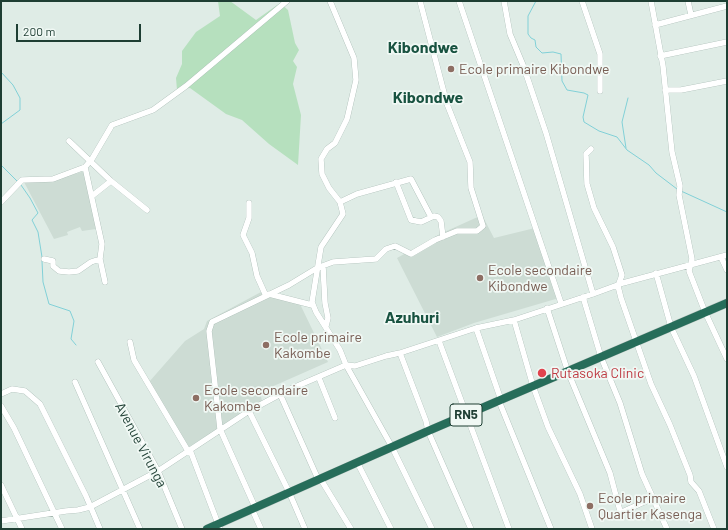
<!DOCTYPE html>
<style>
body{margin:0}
#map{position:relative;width:728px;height:530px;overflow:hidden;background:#dfece6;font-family:Barlow,sans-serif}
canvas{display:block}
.frame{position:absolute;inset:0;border:2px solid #1e3e33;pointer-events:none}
.scale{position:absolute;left:16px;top:24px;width:125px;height:18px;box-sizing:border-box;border:2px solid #1e3e33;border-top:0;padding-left:5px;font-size:12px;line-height:14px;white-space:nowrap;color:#1e3e33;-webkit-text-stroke:3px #f0f8f4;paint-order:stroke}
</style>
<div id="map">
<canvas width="728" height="530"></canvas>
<div class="frame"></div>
<div class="scale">200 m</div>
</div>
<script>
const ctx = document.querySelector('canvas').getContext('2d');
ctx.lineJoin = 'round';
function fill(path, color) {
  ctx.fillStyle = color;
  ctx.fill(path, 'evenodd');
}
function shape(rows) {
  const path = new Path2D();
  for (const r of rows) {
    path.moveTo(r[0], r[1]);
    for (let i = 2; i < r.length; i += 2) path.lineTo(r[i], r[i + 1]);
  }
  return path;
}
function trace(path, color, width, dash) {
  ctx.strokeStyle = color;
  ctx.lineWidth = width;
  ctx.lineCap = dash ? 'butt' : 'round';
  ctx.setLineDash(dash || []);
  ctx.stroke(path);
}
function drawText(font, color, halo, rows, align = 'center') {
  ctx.font = font + ' Barlow,sans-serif';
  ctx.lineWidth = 3.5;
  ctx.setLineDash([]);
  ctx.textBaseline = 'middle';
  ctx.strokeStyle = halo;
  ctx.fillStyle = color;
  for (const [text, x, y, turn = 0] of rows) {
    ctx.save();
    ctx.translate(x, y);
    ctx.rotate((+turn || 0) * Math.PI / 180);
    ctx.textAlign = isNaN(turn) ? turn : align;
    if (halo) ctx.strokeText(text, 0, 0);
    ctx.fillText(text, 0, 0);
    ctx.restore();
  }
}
const built = shape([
 [85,171,96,229,82,231,80,227,67,232,68,235,54,239,24,182,46,182],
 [482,215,494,238,535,228,559,298,474,323,437,337,397,258,440,234],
 [261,292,299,302,328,362,260,392,262,401,187,448,149,382,185,341,204,329,207,321]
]);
const green = shape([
 [218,1,230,1,256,20,280,3,288,10,295,43,299,50,293,61,297,67,293,84,301,115,298,165,269,144,242,120,226,114,190,88,177,90,176,78,182,64,182,51,196,32,220,16]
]);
const stream = shape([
 [536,1,528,16,528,34,531,38,535,40,536,47,542,53,553,52,561,54,562,81,567,90,584,93,588,95,583,117,584,122,599,131,617,137,627,150,649,165,656,173,677,189],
 [1,72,13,85,20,98,20,110,1,124],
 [626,148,622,122,628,98],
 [1,165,18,182],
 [21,185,30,198,38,213,32,220,38,232,42,257],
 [681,191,727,212],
 [42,261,43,282,49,304,70,311,74,321,71,339,76,345]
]);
const minor = shape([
 [330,1,354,58,356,80,347,119,335,143,327,149,321,159,322,174,329,188,340,202,343,214,321,247,312,302,316,312,340,350,346,365,392,447,432,529],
 [459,1,561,303],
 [504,1,510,34,523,65,546,133,593,294],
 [582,1,600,54,600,91],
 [651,1,663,66,672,152,680,186,679,195,692,259,689,271,705,312,727,359],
 [688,1,691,15],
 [655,25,727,6],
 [660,56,727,42],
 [665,90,681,90,727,81],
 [69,141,111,181,147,210],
 [591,149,586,154,587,184,594,208,613,247,622,275,618,286,621,298,651,384,670,425,690,475,691,482,699,491,714,529],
 [85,167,102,244,100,259,105,282],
 [396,182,411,220,421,222,434,216,438,217,441,221,443,237],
 [92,196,111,181],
 [1,202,22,180,53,179,85,167,92,159,112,125,153,110,186,86,287,1],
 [340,202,357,194,411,179,431,217],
 [249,203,249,218,243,235,252,253,257,276,266,296],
 [721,257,727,270],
 [44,259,53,261,53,266,59,271,69,272,78,271,91,262,100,259],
 [323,266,325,303,328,318,326,326],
 [656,273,671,327,694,376,727,467],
 [269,294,312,305],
 [583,297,601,357,620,403,642,474,667,529],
 [547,308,568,372,610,473,620,511,622,512,653,498],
 [514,320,533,386,548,427,580,494,592,529],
 [476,328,501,400],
 [439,341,509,529],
 [130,342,134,360,188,451],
 [400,353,426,421,428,431,471,529],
 [98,362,158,471,182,529],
 [319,378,335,418],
 [75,382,140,529],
 [1,394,12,389,25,391,40,404,86,496,100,529],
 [280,394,318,479],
 [499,401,551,529],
 [1,406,14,428,62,529],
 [249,411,289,492,305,529],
 [190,450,220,529],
 [357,462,391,529],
 [320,478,351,529],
 [1,485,22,529],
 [255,507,220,429,209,331,212,322,289,285,317,268,333,262,376,259,386,249,395,246,411,254,435,240,457,231,477,231,483,226,471,188,470,162,447,104,420,1],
 [252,509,261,529],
 [1,521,66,511,78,510,90,507,158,471,249,411,288,390,346,365,355,366,386,356,400,353,476,328,514,320,593,294,623,283,727,255]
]);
const highway = shape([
 [207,529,428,431,727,303]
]);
const markers = [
 [451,69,4,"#8d6e63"],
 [480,278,4,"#8d6e63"],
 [266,345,4,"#8d6e63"],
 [542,373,5,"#e0444e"],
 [196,398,4,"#8d6e63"],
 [590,506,4,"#8d6e63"]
];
const shields = [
 [466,415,32]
];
const shieldNames = [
 ["RN5",466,415]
];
const educationNames = [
 ["Ecole primaire Kibondwe",459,69],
 ["Ecole secondaire",488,270],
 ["Kibondwe",488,286],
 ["Ecole primaire",274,337],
 ["Kakombe",274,353],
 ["Ecole secondaire",204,390],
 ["Kakombe",204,406],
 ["Ecole primaire",598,498],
 ["Quartier Kasenga",598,514]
];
const healthNames = [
 ["Rutasoka Clinic",551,373]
];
const streetNames = [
 ["Avenue Virunga",141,445,62]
];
const quarterNames = [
 ["Kibondwe",423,48],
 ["Kibondwe",428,98],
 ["Azuhuri",412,318]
];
fill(built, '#cddcd4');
fill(green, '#b6e0be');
trace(stream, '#81d0d7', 1);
trace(minor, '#a1b4ad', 6);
trace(highway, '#c0c9c6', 9);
trace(minor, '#fff', 5.5);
trace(highway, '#276d5a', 8);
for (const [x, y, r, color] of markers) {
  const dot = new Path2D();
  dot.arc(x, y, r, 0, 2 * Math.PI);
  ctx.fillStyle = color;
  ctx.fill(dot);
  trace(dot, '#f0f8f4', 1.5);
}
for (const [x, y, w] of shields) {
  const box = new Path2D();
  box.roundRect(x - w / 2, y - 11, w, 22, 3);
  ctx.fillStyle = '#f0f8f4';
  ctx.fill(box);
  trace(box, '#1e3e33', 1);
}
drawText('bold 13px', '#1e3e33', null, shieldNames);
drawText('14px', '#785e54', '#f0f8f4', educationNames, 'left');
drawText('14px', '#be3a42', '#f0f8f4', healthNames, 'left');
drawText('14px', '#1e3e33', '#f0f8f4', streetNames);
drawText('bold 16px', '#185240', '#f0f8f4', quarterNames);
</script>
